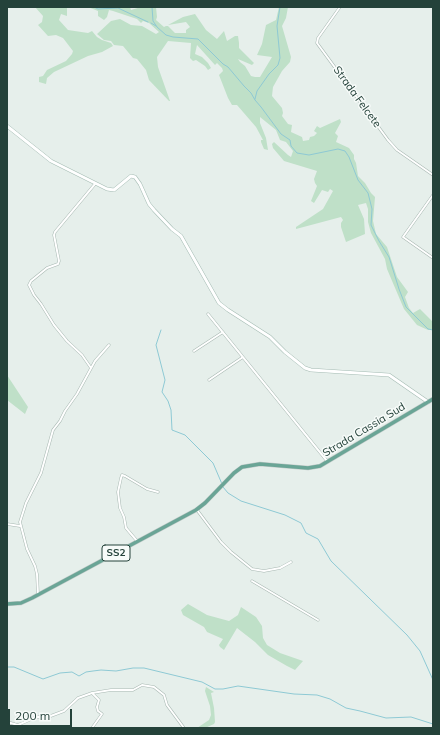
<!DOCTYPE html>
<style>
body{margin:0}
#map{position:relative;width:440px;height:735px;overflow:hidden;background:#e6efeb;font-family:Mulish,sans-serif}
canvas{display:block}
.frame{position:absolute;inset:0;border:8px solid #24423a;pointer-events:none}
.scale{position:absolute;left:8px;top:709px;width:64px;height:18px;box-sizing:border-box;border:2px solid #24423a;border-top:0;padding-left:5px;font-size:12px;line-height:14px;white-space:nowrap;color:#24423a;-webkit-text-stroke:3px #f7fbf9;paint-order:stroke}
</style>
<div id="map">
<canvas width="440" height="735"></canvas>
<div class="frame"></div>
<div class="scale">200 m</div>
</div>
<script>
const ctx = document.querySelector('canvas').getContext('2d');
ctx.lineJoin = 'round';
function fill(path, color) {
  ctx.fillStyle = color;
  ctx.fill(path, 'evenodd');
}
function shape(rows) {
  const path = new Path2D();
  for (const r of rows) {
    path.moveTo(r[0], r[1]);
    for (let i = 2; i < r.length; i += 2) path.lineTo(r[i], r[i + 1]);
  }
  return path;
}
function trace(path, color, width, dash) {
  ctx.strokeStyle = color;
  ctx.lineWidth = width;
  ctx.lineCap = dash ? 'butt' : 'round';
  ctx.setLineDash(dash || []);
  ctx.stroke(path);
}
function drawText(font, color, halo, rows, align = 'center') {
  ctx.font = font + ' Mulish,sans-serif';
  ctx.lineWidth = 3;
  ctx.setLineDash([]);
  ctx.textBaseline = 'middle';
  ctx.strokeStyle = halo;
  ctx.fillStyle = color;
  for (const [text, x, y, turn = 0] of rows) {
    ctx.save();
    ctx.translate(x, y);
    ctx.rotate((+turn || 0) * Math.PI / 180);
    ctx.textAlign = isNaN(turn) ? turn : align;
    if (halo) ctx.strokeText(text, 0, 0);
    ctx.fillText(text, 0, 0);
    ctx.restore();
  }
}
const green = shape([
 [35,7,67,7,67,16,61,14,59,20,68,30,88,33,92,31,97,37,102,40,111,43,113,46,102,52,88,56,54,72,47,78,46,84,39,82,39,77,43,76,47,70,66,61,72,54,73,51,63,38,56,35,48,36,38,25,42,22,43,16],
 [88,7,130,7,131,10,141,7,156,7,157,17,156,20,164,27,166,26,168,26,175,33,186,33,186,30,190,27,186,22,168,25,183,17,195,14,206,30,217,39,224,31,227,41,235,36,238,36,239,43,239,48,254,63,252,65,238,59,240,62,245,66,251,76,255,77,260,77,272,57,257,55,262,44,266,25,276,20,279,7,288,7,286,18,282,26,291,57,290,62,282,71,273,87,272,96,282,108,283,113,282,116,288,124,292,125,291,132,302,137,303,141,309,140,310,137,314,136,317,133,314,131,317,126,320,128,340,119,341,122,335,133,338,136,336,142,349,148,354,155,354,159,356,163,358,176,365,183,371,193,375,197,373,221,376,234,387,247,397,277,408,292,405,297,409,308,413,313,420,309,433,322,433,329,428,330,417,325,404,309,387,269,385,259,371,233,368,222,368,209,366,203,358,205,364,219,365,234,346,242,341,227,341,223,343,220,341,217,296,229,296,227,323,209,333,191,330,189,328,192,322,190,314,203,311,201,317,186,315,183,314,179,317,171,284,161,273,148,272,144,274,142,288,155,291,157,293,151,286,142,280,140,276,130,260,117,260,123,266,138,268,150,264,149,261,142,261,140,263,140,256,127,237,105,232,105,228,98,219,75,223,71,222,68,217,63,215,65,197,45,195,54,202,57,208,63,211,68,208,70,205,66,196,60,193,61,190,58,191,43,168,41,157,57,158,67,170,101,169,101,149,80,146,70,137,59,133,58,123,46,114,45,111,41,104,40,97,34,111,21,120,19,131,25,142,26,156,34,159,32,149,23,143,21,141,23,137,19,113,11,109,10,107,17,104,20,98,16,98,11],
 [7,375,28,407,25,414,7,400],
 [188,604,207,615,229,621,238,615,241,607,256,617,262,626,263,638,267,645,280,653,303,661,295,670,287,666,268,655,255,642,237,628,224,650,220,647,219,645,223,639,207,632,204,627,183,615,181,610],
 [206,687,214,692,211,693,214,708,215,722,214,724,205,728,197,728,209,720,211,715,210,706,205,691]
]);
const stream = shape([
 [94,7,98,9,118,8,148,22],
 [152,7,153,21,157,27,166,35,173,37,198,39,223,64,228,67,244,86,251,93,255,100,261,107,281,134,290,140,291,146,297,153,309,155,338,149,345,151,349,157,358,180,368,193,372,209,371,225,379,241,389,257,399,289,406,307,428,329,433,330],
 [151,23,156,26],
 [255,99,257,91,269,74,278,65,280,58,277,26,280,7],
 [161,330,156,345,165,380,162,392,168,401,171,410,172,430,185,435,213,463,222,484],
 [223,487,228,493,241,501,285,515,301,523,306,533,318,539,331,561,407,635,420,651,433,680],
 [7,667,14,667,43,679,60,673,72,672,79,676,86,672,93,671,101,670,116,671,133,668,144,668,202,682,215,689,223,689,238,686,294,694,317,695,330,699,346,708,360,711,386,718,411,717,433,724]
]);
const street = shape([
 [340,7,318,38,317,43,388,140,397,150,433,175],
 [433,195,403,237,433,258],
 [208,314,327,461],
 [194,351,223,332],
 [91,368,82,355,67,341,54,325,41,304,34,295,29,285,31,281,47,268,58,264,59,261,54,235,55,232,95,184],
 [209,380,243,357],
 [197,510,221,542,231,552,252,569,264,571,280,568,291,562],
 [7,524,20,526],
 [137,541,126,528,124,517,120,508,118,492,121,478,122,475,125,476,147,489,158,492],
 [252,581,318,620],
 [38,595,37,574,35,566,27,549,20,522,26,503,41,473,53,430,60,421,65,411,77,394,95,361,109,345],
 [7,722,18,725,36,717,48,717,64,711,78,698,92,693,111,690,133,690,142,685,154,687,164,695,167,705,184,728],
 [92,728,102,714,98,711,97,707,99,700,92,693]
]);
const secondary = shape([
 [7,126,51,161,107,189,114,190,131,176,135,177,140,184,149,204,154,210,172,229,181,236,219,303,228,310,270,337,285,352,305,368,311,370,389,375,428,402]
]);
const primary = shape([
 [7,604,21,603,32,598,196,510,205,503,234,473,242,467,260,464,308,468,320,466,325,463,433,399]
]);
const shields = [
 [116,553,28]
];
const shieldNames = [
 ["SS2",116,553]
];
const streetNames = [
 ["Strada Felcete",357,97,54],
 ["Strada Cassia Sud",364,430,-31]
];
fill(green, '#bfe0c8');
trace(stream, '#8ec9d4', 1);
trace(street, '#a8b8b2', 3);
trace(secondary, '#a4bbb3', 4);
trace(primary, '#c2cac8', 4.5);
trace(street, '#fff', 2);
trace(secondary, '#fff', 3);
trace(primary, '#6aa596', 3.5);
for (const [x, y, w] of shields) {
  const box = new Path2D();
  box.roundRect(x - w / 2, y - 8, w, 16, 3);
  ctx.fillStyle = '#f7fbf9';
  ctx.fill(box);
  trace(box, '#24423a', 1);
}
drawText('bold 10px', '#24423a', null, shieldNames);
drawText('11px', '#24423a', '#f7fbf9', streetNames);
</script>
